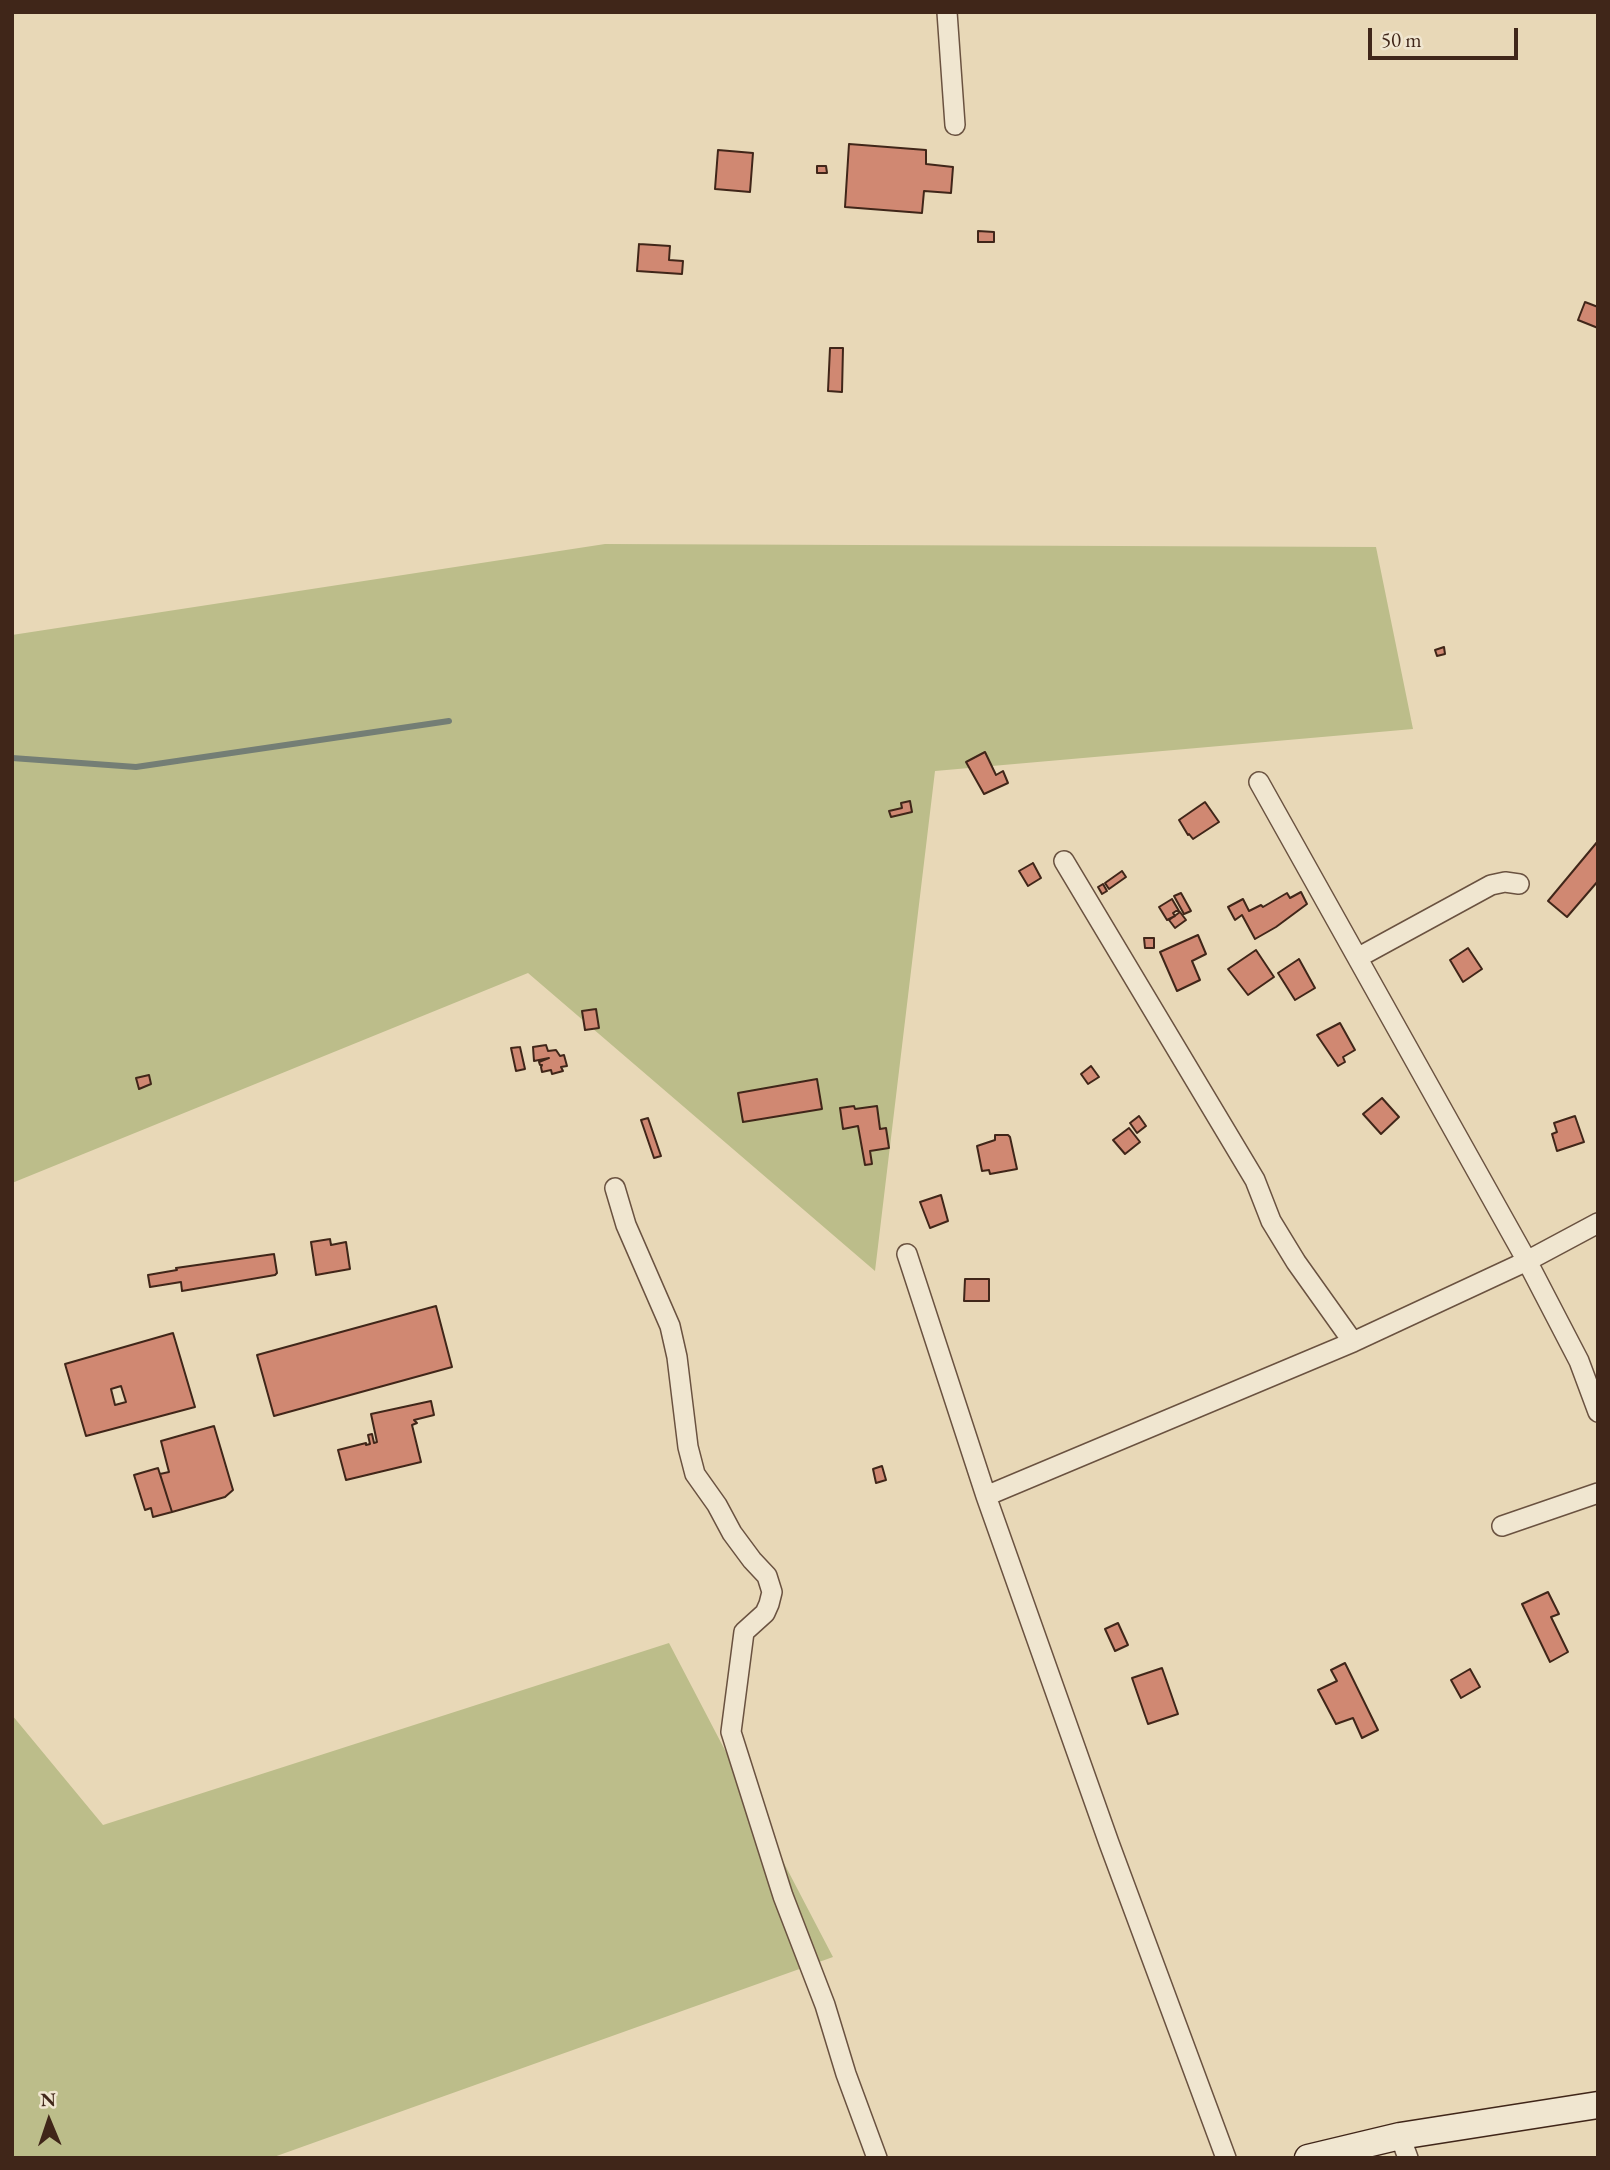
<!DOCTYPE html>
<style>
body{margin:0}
#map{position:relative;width:1610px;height:2170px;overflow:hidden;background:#e8d8b7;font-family:"EB Garamond",serif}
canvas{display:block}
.frame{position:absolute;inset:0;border:14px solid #402619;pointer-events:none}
.north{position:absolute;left:14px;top:2086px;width:70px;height:70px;-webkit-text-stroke:5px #f0e6d0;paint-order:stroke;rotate:358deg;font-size:19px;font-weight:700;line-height:28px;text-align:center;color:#402619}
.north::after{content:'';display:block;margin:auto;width:24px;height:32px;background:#402619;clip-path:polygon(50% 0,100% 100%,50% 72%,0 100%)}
.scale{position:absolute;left:1368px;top:28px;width:150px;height:32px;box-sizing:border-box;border:4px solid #402619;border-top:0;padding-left:9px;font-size:21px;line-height:24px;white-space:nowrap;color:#402619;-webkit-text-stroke:5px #f0e6d0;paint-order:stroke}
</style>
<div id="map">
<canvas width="1610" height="2170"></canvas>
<div class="frame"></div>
<div class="north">N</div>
<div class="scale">50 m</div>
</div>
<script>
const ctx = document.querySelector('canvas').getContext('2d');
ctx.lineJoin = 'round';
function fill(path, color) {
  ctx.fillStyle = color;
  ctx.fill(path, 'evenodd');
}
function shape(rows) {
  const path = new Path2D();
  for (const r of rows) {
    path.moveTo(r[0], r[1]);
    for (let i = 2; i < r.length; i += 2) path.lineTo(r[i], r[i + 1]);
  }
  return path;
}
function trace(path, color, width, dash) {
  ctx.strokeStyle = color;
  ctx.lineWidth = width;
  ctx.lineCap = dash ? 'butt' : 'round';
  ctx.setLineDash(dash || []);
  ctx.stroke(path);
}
const green = shape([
 [605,544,1376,547,1413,729,935,771,875,1271,528,973,12,1183,12,635],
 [669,1643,833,1957,271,2158,12,2158,12,1715,103,1825]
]);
const stream = shape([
 [12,758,136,767,449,721]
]);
const building = shape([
 [849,144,926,150,926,164,953,167,951,193,924,191,922,213,845,207,849,144],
 [718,150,753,153,750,192,715,189,718,150],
 [817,166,826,166,827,173,817,173,817,166],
 [978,231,994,232,994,242,978,242,978,231],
 [639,244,670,246,669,260,683,261,682,274,637,271,639,244],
 [1585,302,1598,307,1598,328,1578,320,1585,302],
 [830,348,843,348,842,392,828,391,830,348],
 [1444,647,1445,654,1437,656,1435,650,1444,647],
 [985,752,996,775,1003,771,1008,783,984,794,966,762,985,752],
 [910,801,912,812,891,817,889,811,902,808,901,803,910,801],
 [1205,802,1219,822,1193,839,1189,834,1188,835,1179,820,1205,802],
 [1598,841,1598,881,1567,917,1548,901,1598,841],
 [1033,863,1041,878,1028,886,1019,871,1033,863],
 [1122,871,1126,877,1109,889,1105,883,1122,871],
 [1103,884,1107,891,1102,894,1098,887,1103,884],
 [1301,892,1307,904,1276,927,1255,939,1242,915,1235,920,1228,907,1243,899,1249,911,1261,905,1263,907,1287,893,1290,898,1301,892],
 [1181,893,1191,911,1184,914,1174,896,1181,893],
 [1172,899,1179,911,1176,911,1173,913,1175,916,1167,920,1159,907,1172,899],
 [1180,912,1186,920,1175,928,1169,920,1180,912],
 [1198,935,1206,954,1192,961,1200,980,1177,991,1160,952,1198,935],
 [1144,938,1154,938,1154,948,1145,948,1144,938],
 [1468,948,1482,969,1463,982,1450,960,1468,948],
 [1256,950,1274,977,1248,995,1228,969,1256,950],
 [1299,959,1315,988,1295,1000,1278,973,1299,959],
 [596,1009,599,1028,585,1030,582,1011,596,1009],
 [1340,1023,1355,1050,1343,1057,1345,1062,1338,1066,1317,1035,1340,1023],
 [546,1045,548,1051,556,1050,560,1056,564,1055,567,1066,561,1067,563,1071,552,1074,551,1070,542,1072,541,1067,542,1065,540,1065,539,1062,549,1058,534,1061,533,1047,546,1045],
 [520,1047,525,1069,516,1071,511,1048,520,1047],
 [1091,1066,1099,1077,1088,1084,1081,1074,1091,1066],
 [149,1075,151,1084,139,1089,136,1078,149,1075],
 [817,1079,822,1109,743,1122,738,1093,817,1079],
 [1382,1098,1399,1117,1381,1134,1363,1114,1382,1098],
 [854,1106,855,1109,877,1106,880,1129,886,1128,889,1148,870,1151,872,1164,865,1165,858,1126,843,1129,840,1108,854,1106],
 [1139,1116,1146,1126,1137,1133,1130,1123,1139,1116],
 [1575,1116,1584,1142,1557,1151,1552,1134,1557,1132,1554,1123,1575,1116],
 [648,1118,661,1156,654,1158,641,1120,648,1118],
 [1129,1128,1140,1142,1125,1154,1113,1140,1129,1128],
 [995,1135,1008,1135,1010,1137,1017,1169,990,1174,989,1170,982,1171,977,1146,995,1140,995,1135],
 [941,1195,948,1221,930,1228,920,1202,941,1195],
 [330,1239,331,1245,346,1242,350,1269,316,1275,311,1242,330,1239],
 [274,1254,277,1273,275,1275,182,1291,181,1282,150,1287,148,1275,177,1270,176,1268,274,1254],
 [965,1279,989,1279,989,1301,964,1301,965,1279],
 [436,1306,452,1367,274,1416,257,1355,436,1306],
 [173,1333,195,1407,86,1436,65,1364,173,1333],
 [121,1386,126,1402,115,1405,111,1389,121,1386],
 [431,1401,434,1415,414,1420,417,1423,412,1425,421,1462,346,1480,338,1450,366,1443,366,1445,370,1444,368,1435,372,1434,374,1443,377,1442,371,1414,431,1401],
 [214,1426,233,1490,225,1497,172,1512,160,1474,169,1472,161,1441,214,1426],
 [882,1466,886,1480,876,1483,873,1469,882,1466],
 [158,1468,172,1512,153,1517,151,1508,145,1510,134,1475,158,1468],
 [1548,1592,1559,1614,1551,1617,1568,1652,1550,1662,1522,1604,1548,1592],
 [1118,1623,1128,1645,1115,1651,1105,1629,1118,1623],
 [1345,1663,1378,1730,1362,1738,1353,1718,1336,1724,1318,1690,1337,1681,1331,1670,1345,1663],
 [1162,1668,1178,1714,1148,1724,1132,1678,1162,1668],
 [1470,1669,1480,1687,1461,1698,1451,1680,1470,1669]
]);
const street = shape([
 [947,12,955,125],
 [1259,782,1527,1261,1579,1361,1598,1412],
 [1064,861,1255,1180,1271,1221,1296,1262,1353,1342],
 [1359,957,1491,885,1505,882,1519,884],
 [615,1188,626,1225,670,1326,677,1357,688,1447,695,1474,717,1505,732,1533,752,1560,767,1576,772,1592,769,1604,765,1613,744,1632,731,1732,783,1896,825,2005,846,2074,877,2158],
 [907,1254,986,1496,1109,1843,1226,2158],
 [986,1496,1353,1342,1527,1261,1598,1223],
 [1502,1526,1598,1493],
 [1400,2136,1408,2158]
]);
const secondary = shape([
 [1308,2158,1400,2136,1598,2105]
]);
fill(green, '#bcbd8a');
trace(stream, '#747e75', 6);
fill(building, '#d08872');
trace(building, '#402619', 2);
trace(street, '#6a5240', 22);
trace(secondary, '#402619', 29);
trace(street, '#f0e6d0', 19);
trace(secondary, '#f0e6d0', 26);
</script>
